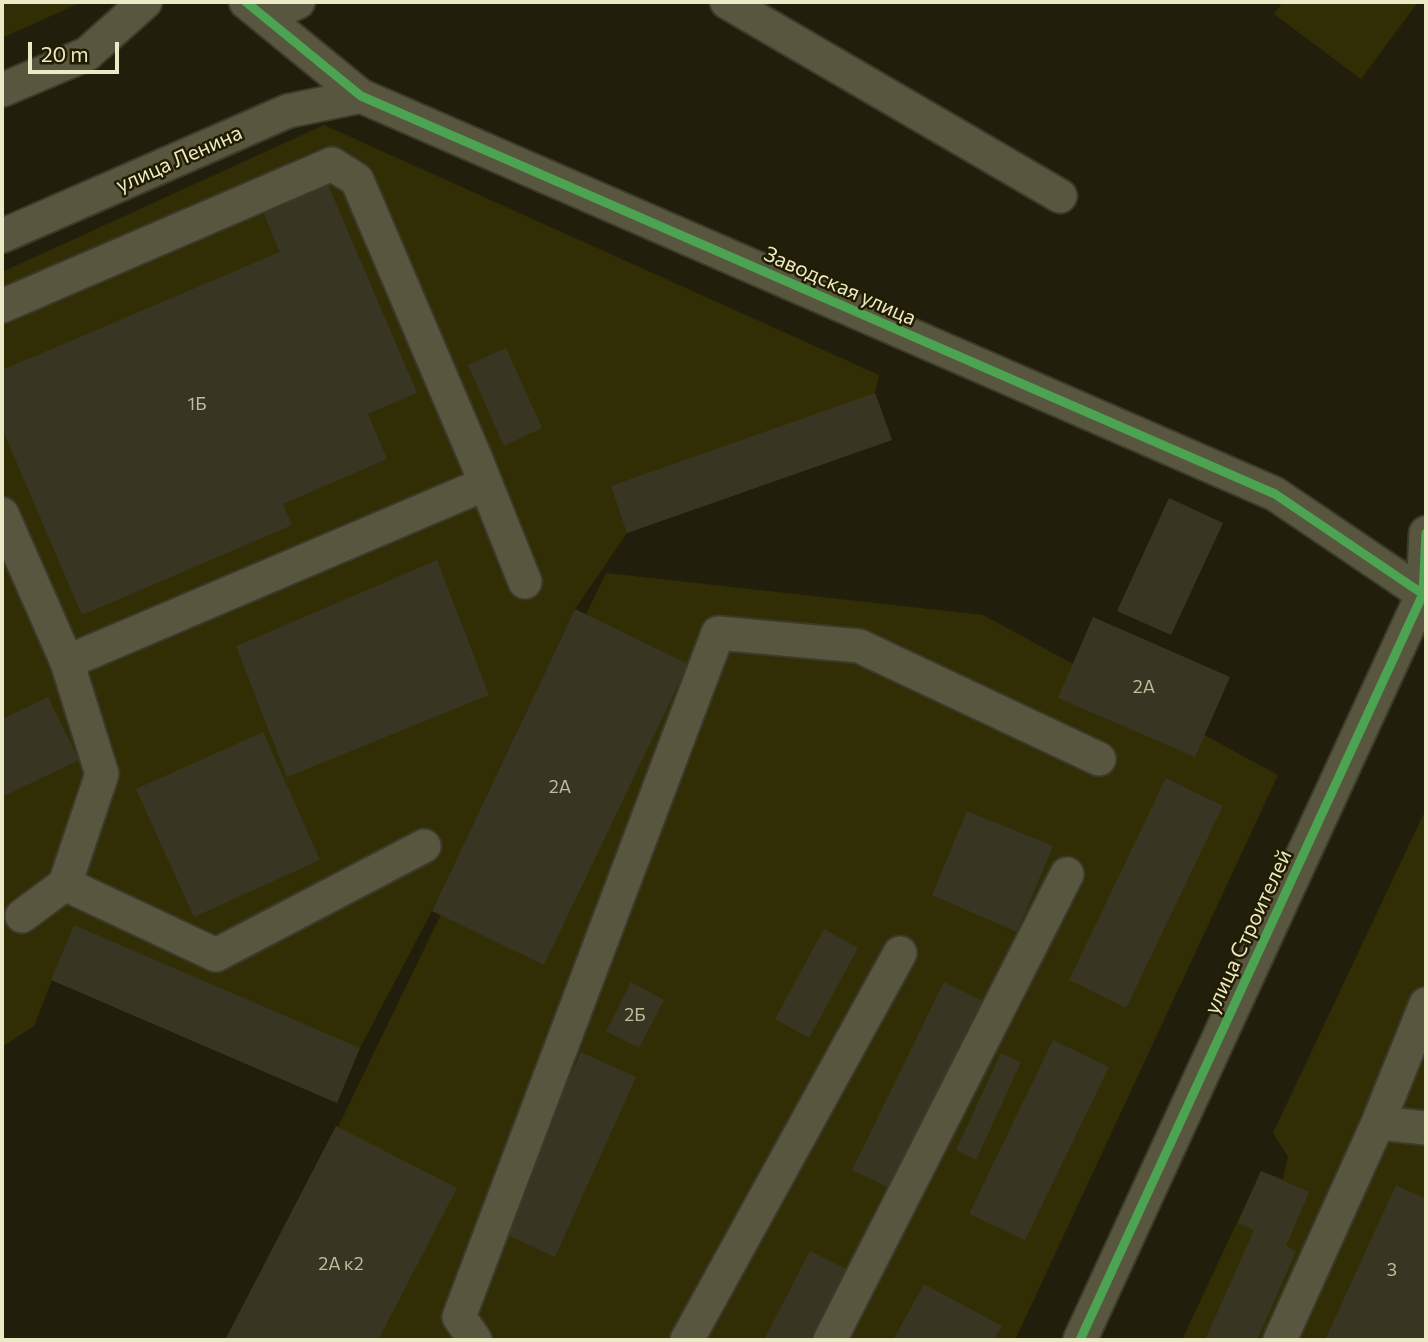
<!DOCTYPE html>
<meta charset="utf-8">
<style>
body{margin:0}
#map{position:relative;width:1428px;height:1342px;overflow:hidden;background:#211f0b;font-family:Commissioner,sans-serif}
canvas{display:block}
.frame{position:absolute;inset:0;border:4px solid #ece9c7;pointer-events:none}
.scale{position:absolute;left:28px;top:42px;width:91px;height:32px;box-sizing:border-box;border:4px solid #ece9c7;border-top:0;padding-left:9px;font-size:21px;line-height:24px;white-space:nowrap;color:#ece9c7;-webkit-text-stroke:5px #211d00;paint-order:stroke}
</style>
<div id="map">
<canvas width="1428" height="1342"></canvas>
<div class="frame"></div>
<div class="scale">20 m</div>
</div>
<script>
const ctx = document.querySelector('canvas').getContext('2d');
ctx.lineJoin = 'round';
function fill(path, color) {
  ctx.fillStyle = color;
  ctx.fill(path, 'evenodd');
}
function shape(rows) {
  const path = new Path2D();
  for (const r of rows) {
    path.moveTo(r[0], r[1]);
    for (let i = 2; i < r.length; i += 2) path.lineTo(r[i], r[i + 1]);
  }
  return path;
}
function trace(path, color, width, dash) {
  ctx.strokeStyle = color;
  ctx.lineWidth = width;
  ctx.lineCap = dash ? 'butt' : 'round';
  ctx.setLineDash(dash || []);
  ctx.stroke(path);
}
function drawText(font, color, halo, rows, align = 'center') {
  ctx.font = font + ' Commissioner,sans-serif';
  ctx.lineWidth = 5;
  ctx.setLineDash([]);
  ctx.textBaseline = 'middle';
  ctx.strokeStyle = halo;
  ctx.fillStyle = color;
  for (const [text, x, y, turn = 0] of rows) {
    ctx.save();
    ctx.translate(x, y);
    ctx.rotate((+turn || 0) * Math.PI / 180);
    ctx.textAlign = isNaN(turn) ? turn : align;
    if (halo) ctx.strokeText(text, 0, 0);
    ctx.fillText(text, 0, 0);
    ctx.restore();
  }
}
const built = shape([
 [2,2,82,2,2,38],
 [1283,2,1418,2,1361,79,1274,14],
 [324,125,879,375,875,393,892,440,627,533,575,609,432,911,360,1048,337,1103,52,980,34,1026,5,1045,2,1045,2,272],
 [606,573,983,615,1278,775,1015,1340,235,1340],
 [1426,809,1426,1340,1182,1340,1261,1171,1283,1179,1288,1157,1273,1133]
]);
const building = shape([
 [326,180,417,393,368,414,387,459,283,504,292,525,82,615,2,428,2,370,280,252,261,207],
 [506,348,542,428,504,446,468,365],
 [875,393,892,440,627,533,611,486],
 [1169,498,1223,523,1171,635,1117,611],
 [437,560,489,695,287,777,236,646],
 [575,609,688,664,544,965,432,911],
 [1093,617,1230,677,1195,757,1058,698],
 [48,697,79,760,2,797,2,719],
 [263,732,320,860,194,917,136,789],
 [1166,778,1223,806,1126,1008,1069,980],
 [967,811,1053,846,1017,932,932,895],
 [74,925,360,1048,337,1103,51,980],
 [824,929,858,948,809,1038,775,1019],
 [631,982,664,1000,639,1048,606,1031],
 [944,982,989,1004,898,1192,852,1170],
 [1053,1040,1109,1067,1025,1240,969,1214],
 [581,1052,636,1077,555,1257,501,1232],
 [1001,1053,1021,1062,976,1160,956,1150],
 [336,1126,457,1188,378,1340,225,1340],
 [1261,1171,1309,1192,1286,1246,1296,1251,1257,1340,1205,1340,1254,1230,1238,1223],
 [1396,1185,1426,1199,1426,1340,1325,1340],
 [810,1251,860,1276,827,1340,764,1340],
 [924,1284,1002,1326,994,1340,893,1340]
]);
const minor = shape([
 [246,2,361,96,1275,494,1426,596],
 [727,2,1060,196],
 [265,17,298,2],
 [2,90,87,54,145,2],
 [2,236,288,111,361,96],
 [2,306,332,164,357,180,475,457,525,582],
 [2,514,67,662,102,774,65,884,22,916],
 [67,662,485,484],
 [65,884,216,955,424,846],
 [1378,1123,1426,1128],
 [475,1340,459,1317,718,633,859,646,1099,759],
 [687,1340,900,953],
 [830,1340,1067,874],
 [1080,1340,1423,594,1426,533],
 [1280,1340,1378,1123,1426,1004]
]);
const cycleway = shape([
 [246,2,361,96,1275,494,1426,596],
 [1080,1340,1423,594,1426,533]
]);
const numberNames = [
 ["1Б",197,404],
 ["2А",1144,687],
 ["2А",560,787],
 ["2Б",635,1015],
 ["2А к2",341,1264],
 ["3",1392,1270]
];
const streetNames = [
 ["улица Ленина",179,159,-24],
 ["Заводская улица",840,286,24],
 ["улица Строителей",1248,932,-65]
];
fill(built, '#312e05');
fill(building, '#383622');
trace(minor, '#3c3a2a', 37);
trace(minor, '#58563f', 33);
trace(cycleway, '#4ca352', 9);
drawText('18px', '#bfbc9e', null, numberNames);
drawText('21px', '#ece9c7', '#211d00', streetNames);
</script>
